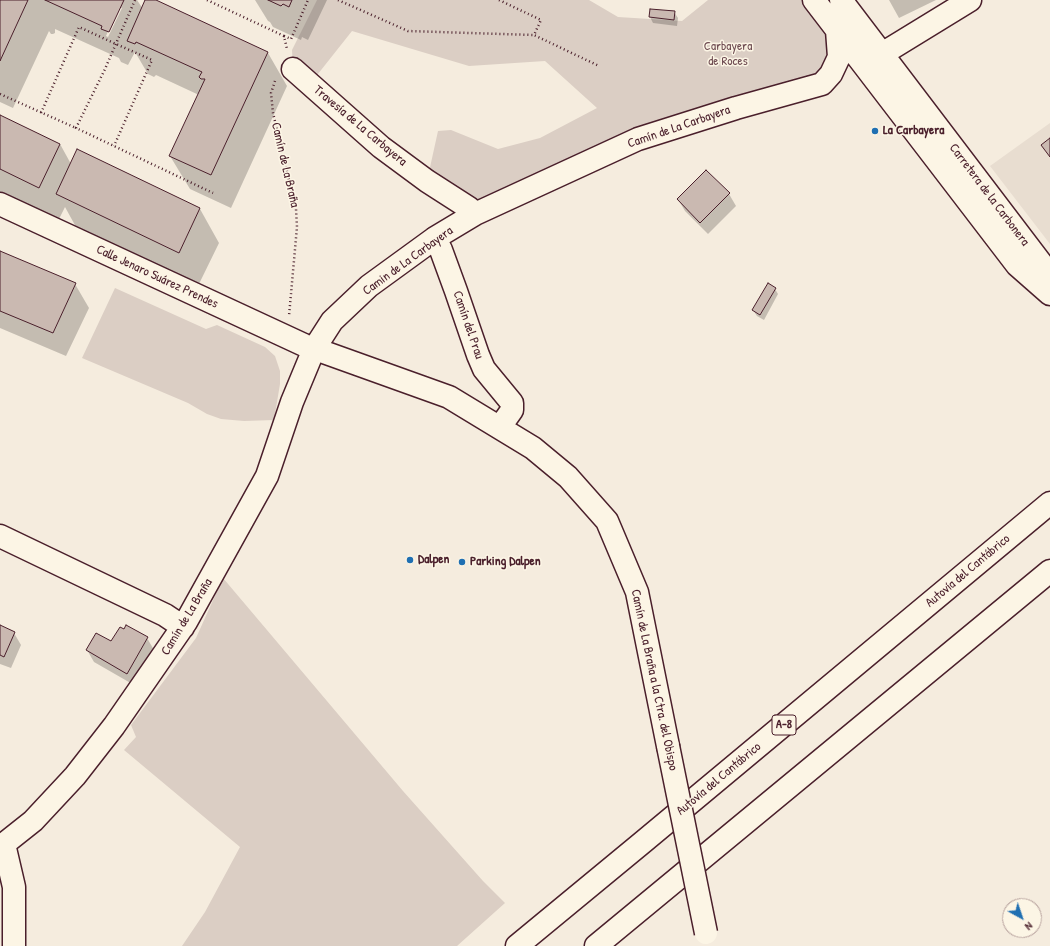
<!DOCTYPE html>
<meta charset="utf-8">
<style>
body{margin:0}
#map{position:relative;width:1050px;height:946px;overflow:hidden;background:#f5ecde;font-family:"Patrick Hand",sans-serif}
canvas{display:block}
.north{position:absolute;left:1002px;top:898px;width:40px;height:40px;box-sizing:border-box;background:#fcf5e5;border:1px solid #b59f9b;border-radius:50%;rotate:140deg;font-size:11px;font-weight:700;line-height:16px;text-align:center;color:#4a1f2b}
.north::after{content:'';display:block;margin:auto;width:14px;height:18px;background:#1f6fb2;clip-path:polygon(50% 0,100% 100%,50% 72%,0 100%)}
</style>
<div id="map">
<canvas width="1050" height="946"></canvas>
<div class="north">N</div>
</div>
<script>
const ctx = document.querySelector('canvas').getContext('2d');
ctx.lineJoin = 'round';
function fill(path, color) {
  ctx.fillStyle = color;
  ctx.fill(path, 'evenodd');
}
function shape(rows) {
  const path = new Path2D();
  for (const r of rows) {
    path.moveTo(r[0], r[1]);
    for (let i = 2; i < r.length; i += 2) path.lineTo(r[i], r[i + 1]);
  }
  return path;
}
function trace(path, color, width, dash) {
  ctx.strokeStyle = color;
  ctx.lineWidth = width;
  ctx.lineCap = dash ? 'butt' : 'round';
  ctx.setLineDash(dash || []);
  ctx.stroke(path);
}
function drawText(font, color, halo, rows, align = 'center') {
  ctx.font = font + ' "Patrick Hand",sans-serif';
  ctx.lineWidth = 3;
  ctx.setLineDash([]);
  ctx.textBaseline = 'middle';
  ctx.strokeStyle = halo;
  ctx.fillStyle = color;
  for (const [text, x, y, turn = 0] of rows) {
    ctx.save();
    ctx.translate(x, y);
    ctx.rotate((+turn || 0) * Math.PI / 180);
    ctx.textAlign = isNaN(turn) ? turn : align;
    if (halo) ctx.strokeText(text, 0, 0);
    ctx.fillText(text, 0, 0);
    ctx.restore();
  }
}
const built = shape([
 [1050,123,1050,244,990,166]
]);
const green = shape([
 [317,0,589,0,618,17,682,21,708,0,814,0,837,30,831,74,736,108,475,214,427,181,438,131,451,130,498,149,540,138,597,108,545,61,469,66,352,31,310,84,293,69,292,50],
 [115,288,206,329,217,325,265,347,275,356,280,371,280,384,274,420,244,421,221,419,207,414,188,403,82,358],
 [223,578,403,791,483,881,505,903,457,946,182,946,205,912,240,847,124,750,136,737,131,725,196,638]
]);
const shadow = shape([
 [0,0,137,0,143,9,147,0,157,0,158,2,268,53,287,86,231,208,190,189,170,156,199,95,156,75,154,77,148,74,135,52,128,65,121,62,119,58,55,29,55,33,53,34,51,34,49,31,13,108,0,102],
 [119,8,122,8,108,37,106,36],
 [255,0,327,0,308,40,302,37,301,40,273,27,270,22,268,21],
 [889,0,936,0,899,18],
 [674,12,678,18,677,26,653,23,650,17],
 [0,116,60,144,71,164,78,151,200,209,219,243,198,286,76,227,65,207,58,221,0,193],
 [729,194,736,206,708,234,685,211,678,199],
 [0,252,75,284,89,308,66,356,0,328],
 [775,289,778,294,764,320,757,316,753,310],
 [0,626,14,633,21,645,11,668,0,664],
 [147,638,154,650,134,685,94,662,87,650,112,643]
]);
const building = shape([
 [0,0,28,0,0,61,0,0],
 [45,0,124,0,109,32,101,29,102,26,45,0],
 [145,0,156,0,268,52,211,175,169,156,205,79,201,79,199,77,202,72,136,42,135,44,127,41,145,0],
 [268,0,292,0,289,7,283,4,281,6,268,0],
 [650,9,675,11,674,20,649,17,650,9],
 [0,115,60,144,39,188,0,169,0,115],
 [1050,138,1050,157,1041,145,1050,138],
 [77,149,200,208,179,253,56,194,77,149],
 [706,170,730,193,700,223,677,199,706,170],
 [0,251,76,283,53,333,0,311,0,251],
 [768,283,776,288,760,315,752,310,768,283],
 [0,625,15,632,4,657,0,655,0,625],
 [126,625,148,637,127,674,86,650,96,633,111,641,120,627,124,629,126,625]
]);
const path = shape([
 [135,0,105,69,76,128,213,193],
 [207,0,284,36,287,49],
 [338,0,408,31,534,35],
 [499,0,541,20,534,35,599,66],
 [284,36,291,39,308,0],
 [275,81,271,93,273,113,296,209,297,227,289,316],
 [0,94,76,128],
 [41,113,79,27,116,44,152,60,114,146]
]);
const minor = shape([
 [814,0,1017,265,1050,294],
 [841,0,1050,275],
 [882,54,970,0],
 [293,69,381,147,427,181,469,208,475,214],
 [0,204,304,345,449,397,533,448,568,477,607,521,637,592,668,746],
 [435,238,441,250,456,291,478,355,484,369,512,403,512,410,500,427],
 [0,536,165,615,183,627],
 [4,844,14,887,14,946],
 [0,846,4,844,33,821,75,776,114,726,186,622,267,476,292,402,314,349,332,321,369,286,435,238,475,214,638,139,736,108,822,84,831,74,839,57,837,30]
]);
const highway = shape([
 [517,946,643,842,1050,503],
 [596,946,1050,571]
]);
const minorBridge = shape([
 [668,746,706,933]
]);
const markers = [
 [875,131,4,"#1f6fb2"],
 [410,560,4,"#1f6fb2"],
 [462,562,4,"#1f6fb2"]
];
const shields = [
 [784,725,24]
];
const shieldNames = [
 ["A-8",784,725]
];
const parkNames = [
 ["Carbayera",728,47],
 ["de Roces",728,62]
];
const streetNames = [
 ["Travesía de La Carbayera",360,126,40],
 ["Camín de La Carbayera",679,127,-19],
 ["Camín de La Braña",285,165,77],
 ["Carretera de la Carbonera",989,195,53],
 ["Camin de La Carbayera",408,261,-36],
 ["Calle Jenaro Suárez Prendes",157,277,25],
 ["Camín del Prau",468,325,71],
 ["Autovía del Cantábrico",968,571,-40],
 ["Camín de La Braña",187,617,-59],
 ["Camín de La Braña a la Ctra. del Obispo",654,680,78],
 ["Autovía del Cantábrico",719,779,-40]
];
const poiNames = [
 ["La Carbayera",883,131],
 ["Dalpen",418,560],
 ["Parking Dalpen",470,562]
];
fill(built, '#e8ddd0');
fill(green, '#dbcec4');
fill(shadow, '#0003');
fill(building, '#cab9b1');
trace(building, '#4a1f2b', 1);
trace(minor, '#4a1f2b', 25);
trace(highway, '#4a1f2b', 25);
trace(path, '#4a1f2b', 2.5, [1, 3]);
trace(minor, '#fcf5e5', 22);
trace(highway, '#fcf5e5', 22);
trace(minorBridge, '#4a1f2b', 25, []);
trace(minorBridge, '#fcf5e5', 22);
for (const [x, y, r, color] of markers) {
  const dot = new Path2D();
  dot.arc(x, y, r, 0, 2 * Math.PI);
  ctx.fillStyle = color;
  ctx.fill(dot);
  trace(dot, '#fcf5e5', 1.5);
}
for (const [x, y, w] of shields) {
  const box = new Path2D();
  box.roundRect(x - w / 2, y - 10, w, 20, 3);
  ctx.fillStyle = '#fcf5e5';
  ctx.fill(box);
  trace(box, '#4a1f2b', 1);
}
drawText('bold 12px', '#4a1f2b', null, shieldNames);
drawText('13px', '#6e4b51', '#fcf5e5', parkNames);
drawText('13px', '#4a1f2b', '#fcf5e5', streetNames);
drawText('bold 13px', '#4a1f2b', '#fcf5e5', poiNames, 'left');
</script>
